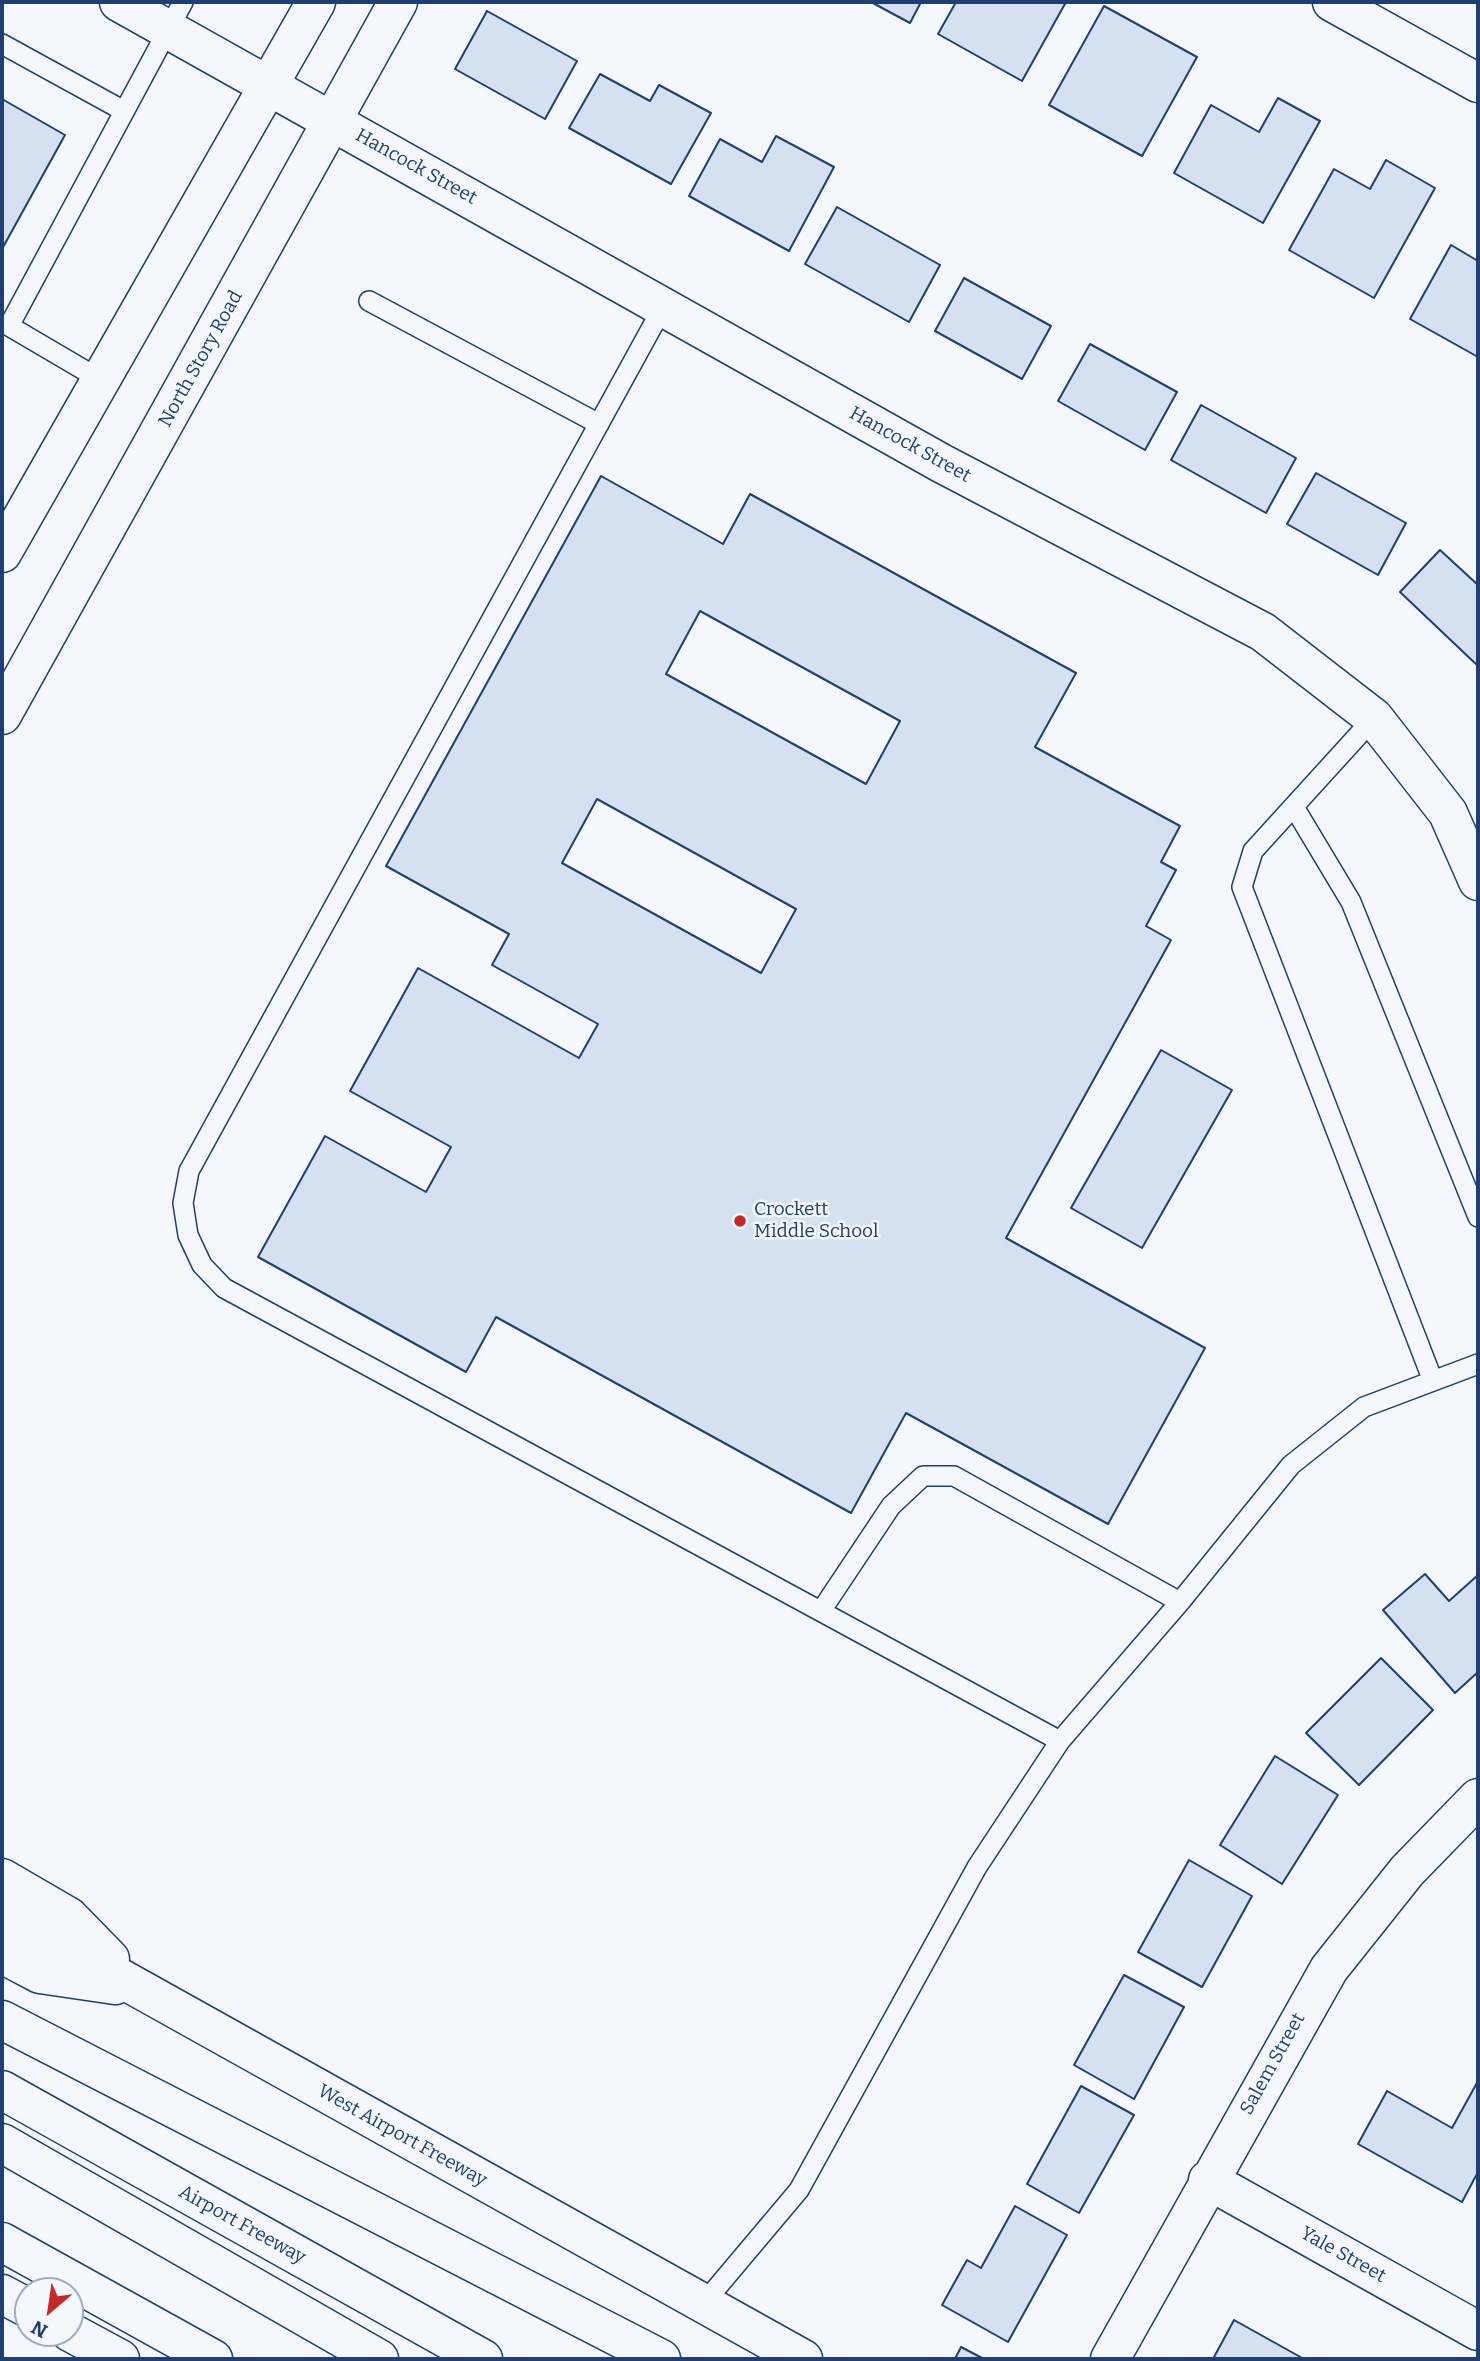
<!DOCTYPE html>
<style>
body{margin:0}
#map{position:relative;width:1480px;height:2361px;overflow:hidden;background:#f4f7fb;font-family:Bitter,serif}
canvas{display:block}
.frame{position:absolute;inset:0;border:4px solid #1d3f73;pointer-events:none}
.north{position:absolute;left:14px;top:2277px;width:70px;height:70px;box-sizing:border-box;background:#f4f7fb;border:2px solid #9eadc5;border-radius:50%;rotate:209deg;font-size:19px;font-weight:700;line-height:28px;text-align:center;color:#1d3f73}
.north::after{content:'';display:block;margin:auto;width:24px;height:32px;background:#c62828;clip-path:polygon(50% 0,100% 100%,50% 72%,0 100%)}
</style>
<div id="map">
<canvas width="1480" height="2361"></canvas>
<div class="frame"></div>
<div class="north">N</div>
</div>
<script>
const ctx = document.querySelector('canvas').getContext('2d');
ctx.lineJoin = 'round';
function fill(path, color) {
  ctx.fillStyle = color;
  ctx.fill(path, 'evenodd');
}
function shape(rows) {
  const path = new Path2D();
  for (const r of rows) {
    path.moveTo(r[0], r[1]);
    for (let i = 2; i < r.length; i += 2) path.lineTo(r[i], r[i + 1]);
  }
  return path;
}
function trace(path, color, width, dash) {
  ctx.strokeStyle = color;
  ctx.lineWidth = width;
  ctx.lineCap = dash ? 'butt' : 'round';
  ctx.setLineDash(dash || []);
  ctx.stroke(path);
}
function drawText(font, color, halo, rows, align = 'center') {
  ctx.font = font + ' Bitter,serif';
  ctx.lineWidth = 5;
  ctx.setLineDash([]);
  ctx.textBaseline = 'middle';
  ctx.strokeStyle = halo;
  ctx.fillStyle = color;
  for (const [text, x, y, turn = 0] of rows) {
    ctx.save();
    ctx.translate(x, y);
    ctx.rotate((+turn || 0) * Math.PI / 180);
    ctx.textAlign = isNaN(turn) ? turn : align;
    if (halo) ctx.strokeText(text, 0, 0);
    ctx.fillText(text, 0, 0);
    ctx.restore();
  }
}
const building = shape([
 [871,2,921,2,910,23,871,2],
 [956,2,1066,2,1022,81,938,34,956,2],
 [1104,6,1197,57,1142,156,1049,105,1104,6],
 [487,11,577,61,545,119,455,69,487,11],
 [600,74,650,101,659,85,711,113,671,184,569,128,600,74],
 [1278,98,1320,121,1263,223,1174,173,1211,105,1259,132,1278,98],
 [2,99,65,135,2,249,2,99],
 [776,136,834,167,789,251,689,196,720,139,762,162,776,136],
 [1386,160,1435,188,1374,298,1289,250,1334,169,1370,189,1386,160],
 [837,207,940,265,909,322,805,264,837,207],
 [1451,245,1478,261,1478,357,1410,319,1451,245],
 [964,278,1051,326,1022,379,935,331,964,278],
 [1090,344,1177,392,1145,450,1058,401,1090,344],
 [1201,405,1296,458,1266,513,1171,460,1201,405],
 [1316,473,1406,523,1378,575,1287,524,1316,473],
 [601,476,723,544,750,494,1076,673,1035,747,1180,826,1161,862,1176,870,1146,926,1171,940,1006,1238,1205,1348,1108,1524,906,1413,851,1513,496,1317,466,1372,258,1257,325,1136,426,1192,451,1147,350,1091,418,968,579,1058,598,1024,492,965,509,934,386,866,601,476],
 [700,611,900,721,866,784,666,674,700,611],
 [597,799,796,909,761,973,562,863,597,799],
 [1440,550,1478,585,1478,666,1400,592,1440,550],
 [1161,1050,1232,1090,1142,1248,1071,1208,1161,1050],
 [1425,1574,1449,1601,1478,1575,1478,1672,1455,1693,1383,1610,1425,1574],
 [1381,1658,1433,1710,1359,1785,1306,1733,1381,1658],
 [1275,1756,1338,1795,1282,1884,1220,1845,1275,1756],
 [1189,1860,1252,1896,1202,1987,1138,1952,1189,1860],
 [1124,1975,1184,2007,1134,2099,1074,2065,1124,1975],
 [1478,2081,1478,2172,1462,2202,1358,2144,1387,2091,1452,2128,1478,2081],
 [1081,2086,1134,2115,1079,2213,1027,2184,1081,2086],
 [1015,2206,1067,2235,1008,2342,942,2305,967,2260,981,2268,1015,2206],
 [1234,2320,1304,2359,1213,2359,1234,2320],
 [961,2347,984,2359,955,2359,961,2347]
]);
const lane = shape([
 [2,44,124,111],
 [369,301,599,424],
 [663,307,189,1171,183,1203,188,1235,202,1265,224,1288,1060,1741],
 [101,380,9,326,183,2],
 [1374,718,1253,851,1242,887,1433,1381],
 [1294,807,1351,902,1478,1217],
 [821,1611,891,1506,923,1476,954,1476,1180,1602],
 [703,2304,799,2190,977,1867,1060,1741,1180,1602,1291,1465,1364,1407,1478,1364]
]);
const street = shape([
 [119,2,941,463,1263,632,1374,718,1448,813,1478,881],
 [1332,2,1478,83],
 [1208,2180,1478,2331],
 [1110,2359,1329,1969,1407,1871,1478,1798]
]);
const secondary = shape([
 [2,553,316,2],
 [2,715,398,2],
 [2,1878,69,1917,110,1959],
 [2,1912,803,2359],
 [2,1954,40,1974,115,1985]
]);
const highway = shape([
 [2,2020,661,2359],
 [2,2090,483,2359],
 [2,2143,379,2359],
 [2,2242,213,2359],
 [2,2294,28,2308],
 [70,2332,120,2359]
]);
const markers = [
 [740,1221,7,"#c62828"]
];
const streetNames = [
 ["Hancock Street",416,167,29],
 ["North Story Road",201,359,-61],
 ["Hancock Street",910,445,29],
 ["Salem Street",1273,2064,-61],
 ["West Airport Freeway",402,2136,29],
 ["Airport Freeway",242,2225,29],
 ["Yale Street",1343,2255,29]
];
const poiNames = [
 ["Crockett",754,1210],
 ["Middle School",754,1232]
];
fill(building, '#d5e0f0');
trace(building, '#1d3f73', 2);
trace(lane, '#1d3f73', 22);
trace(street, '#1d3f73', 41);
trace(secondary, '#1d3f73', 41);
trace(highway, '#1d3f73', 41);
trace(lane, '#f4f7fb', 19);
trace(street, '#f4f7fb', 38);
trace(secondary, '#f4f7fb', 38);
trace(highway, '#f4f7fb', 38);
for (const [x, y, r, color] of markers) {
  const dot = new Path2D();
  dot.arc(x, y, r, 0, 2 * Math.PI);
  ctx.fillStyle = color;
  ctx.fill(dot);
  trace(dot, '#f4f7fb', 2.5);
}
drawText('19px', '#1d3f73', '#f4f7fb', streetNames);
drawText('19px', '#1d3f73', '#f4f7fb', poiNames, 'left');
</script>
